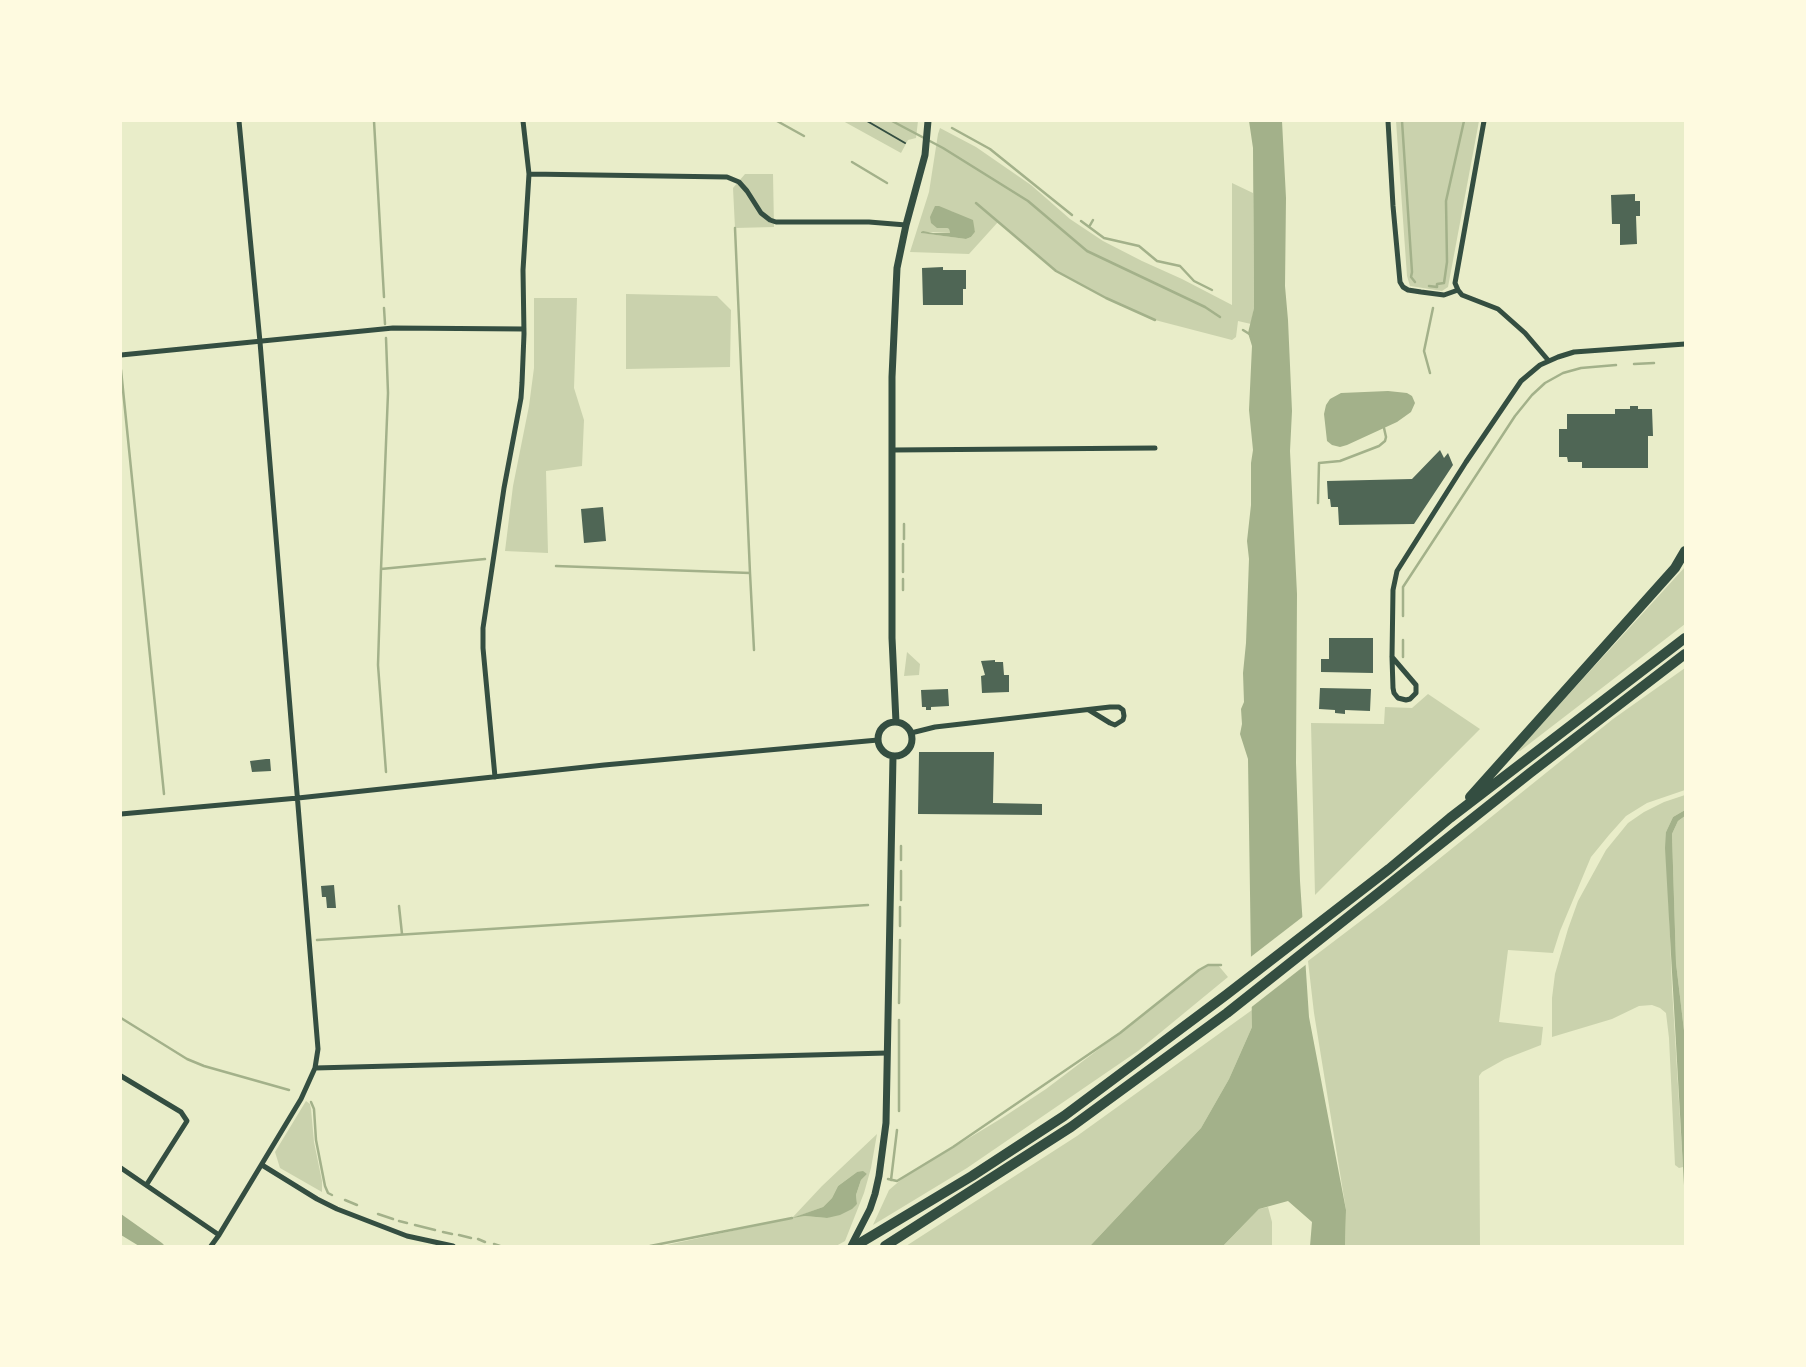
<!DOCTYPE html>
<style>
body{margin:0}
#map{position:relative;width:1806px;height:1367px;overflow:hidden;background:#e9edc9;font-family:"DejaVu Sans",sans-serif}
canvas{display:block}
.frame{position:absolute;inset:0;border:122px solid #fefae0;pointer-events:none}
</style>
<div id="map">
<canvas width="1806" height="1367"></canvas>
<div class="frame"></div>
</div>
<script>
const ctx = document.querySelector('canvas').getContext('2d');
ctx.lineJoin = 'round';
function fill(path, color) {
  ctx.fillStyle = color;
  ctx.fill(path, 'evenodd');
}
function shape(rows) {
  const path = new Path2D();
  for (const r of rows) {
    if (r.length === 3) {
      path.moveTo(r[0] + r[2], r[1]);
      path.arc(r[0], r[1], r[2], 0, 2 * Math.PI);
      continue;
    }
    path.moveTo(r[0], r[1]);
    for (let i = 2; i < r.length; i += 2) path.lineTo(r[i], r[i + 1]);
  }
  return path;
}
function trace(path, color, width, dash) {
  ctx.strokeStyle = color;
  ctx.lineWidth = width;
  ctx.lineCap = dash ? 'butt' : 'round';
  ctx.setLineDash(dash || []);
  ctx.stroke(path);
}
const green = shape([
 [843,121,918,121,916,138,908,140,901,153],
 [1396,121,1479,121,1448,287,1442,291,1410,286,1407,276],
 [940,128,976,147,1031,185,1070,219,1103,241,1142,261,1182,279,1232,305,1232,183,1253,193,1254,308,1251,324,1238,321,1236,337,1232,340,1155,320,1106,298,1056,271,998,222,969,254,910,252,929,192,938,134],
 [951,211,972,222,975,232,971,237,966,239,922,233,929,232,950,233,949,229,945,227],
 [745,174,773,174,774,227,735,228,733,188],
 [626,294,717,296,731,310,730,367,626,369],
 [534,298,577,298,574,388,584,420,582,466,546,471,548,553,505,551,513,486,529,406,534,368],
 [1685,567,1685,624,1520,751,1516,752],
 [907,652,920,664,919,675,904,676],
 [1685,668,1685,790,1647,803,1626,816,1609,835,1591,857,1560,931,1553,953,1508,950,1499,1022,1543,1027,1541,1045,1505,1059,1482,1072,1479,1076,1480,1246,1345,1246,1346,1210,1314,1013,1308,961,1383,904,1613,719],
 [1428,694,1480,729,1315,895,1311,723,1384,724,1385,707,1412,708],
 [1685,795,1685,810,1673,817,1666,832,1672,988,1683,1167,1679,1168,1675,1165,1669,1038,1666,1013,1660,1008,1652,1005,1639,1006,1612,1019,1552,1037,1552,998,1555,974,1568,929,1578,901,1606,850,1628,823,1644,812,1664,802],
 [1685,816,1685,1039,1676,963,1672,834,1678,821],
 [1208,965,1218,965,1228,977,1138,1051,967,1168,873,1225,889,1190,903,1178,1002,1118,1046,1089,1120,1033,1199,970],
 [1252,1010,1252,1027,1229,1079,1201,1128,1090,1246,906,1246,1077,1136],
 [306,1101,310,1104,311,1109,314,1142,322,1181,322,1192,280,1168,275,1152],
 [877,1134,871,1168,864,1193,845,1241,836,1246,662,1246,792,1218,822,1186],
 [857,1172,867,1174,861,1180,856,1195,857,1204,827,1218,805,1216,796,1217,823,1207,832,1198,838,1186],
 [1268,1207,1272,1222,1272,1246,1223,1246,1259,1209]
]);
const water = shape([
 [1249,121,1282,121,1286,198,1285,286,1288,320,1292,411,1290,451,1297,594,1296,763,1300,881,1309,1017,1346,1210,1345,1246,1310,1246,1312,1222,1288,1201,1259,1209,1223,1246,1090,1246,1201,1128,1229,1079,1252,1027,1248,759,1240,734,1242,724,1241,709,1244,702,1243,673,1246,643,1249,559,1247,541,1251,505,1251,463,1253,450,1249,410,1252,346,1248,333,1254,308,1253,148],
 [935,206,939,206,973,220,975,232,971,237,966,239,921,233,921,232,923,231,933,233,950,233,949,229,947,228,937,228,931,223,930,217],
 [1388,391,1407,393,1412,396,1415,403,1411,412,1397,422,1347,445,1340,447,1332,445,1327,441,1324,414,1326,405,1330,399,1341,393],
 [1685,810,1685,816,1678,821,1672,834,1676,963,1685,1039,1685,1203,1665,848,1666,832,1673,817],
 [863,1171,867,1174,861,1180,856,1195,857,1204,852,1209,840,1215,827,1218,805,1216,792,1218,823,1207,832,1198,838,1186,857,1172],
 [121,1214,162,1243,165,1246,139,1246,121,1235]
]);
const pier = shape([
 [1305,915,1308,963,1249,1009,1248,959]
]);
const stream = shape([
 [374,121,384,297],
 [777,121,804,136],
 [892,121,943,148,1028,201,1087,251,1205,307,1220,317],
 [1402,121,1412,272,1411,277,1415,282],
 [952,128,990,149,1072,215],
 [852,162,887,183],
 [976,203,1056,271,1106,298,1155,320],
 [1081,221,1104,238,1139,246,1157,261,1180,266,1194,281,1212,290],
 [1089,227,1093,220],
 [735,228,750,573],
 [1429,286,1437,287,1437,284,1444,283,1447,262,1446,201,1464,121],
 [384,308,385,324],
 [1243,330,1251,335],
 [386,338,388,393,381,569,378,665,386,772],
 [1634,364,1654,363],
 [121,370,164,794],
 [1430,373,1424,351,1433,308],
 [1318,503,1319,463,1340,461,1379,446,1385,441,1386,437,1384,428],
 [904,539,904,524],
 [903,544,903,572],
 [556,566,750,573,754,650],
 [381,569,485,559],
 [903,590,903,579],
 [1403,616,1403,587,1515,416,1532,395,1545,383,1563,373,1581,368,1616,365],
 [1403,657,1403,640],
 [901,860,901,846],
 [901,871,901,900],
 [399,906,402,934],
 [900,926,900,907],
 [317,940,868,905],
 [899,1003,900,940],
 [121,1018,187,1059,204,1066,289,1090],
 [311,1102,314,1109,316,1140,325,1186,328,1193,332,1195],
 [899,1111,899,1020],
 [888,1179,897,1181,953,1147,1120,1033,1199,970,1208,965,1221,965],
 [891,1180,897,1130],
 [345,1200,357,1205],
 [378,1214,393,1219],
 [399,1221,407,1223],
 [415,1225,435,1230],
 [443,1232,452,1234],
 [459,1235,471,1238],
 [478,1239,485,1242],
 [494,1244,500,1246],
 [650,1246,792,1218]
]);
const building = shape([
 [1635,194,1635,201,1640,201,1640,216,1636,216,1637,244,1620,245,1620,224,1612,224,1611,195],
 [943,267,943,270,966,270,966,289,963,289,963,305,923,305,922,268],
 [1630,406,1638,406,1638,409,1652,409,1653,436,1648,436,1648,468,1582,468,1582,462,1568,462,1567,457,1559,457,1559,429,1567,429,1567,414,1615,414,1615,409,1630,409],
 [1440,450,1444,458,1448,453,1453,465,1414,524,1339,525,1338,507,1331,507,1330,499,1328,499,1327,481,1412,479],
 [603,507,606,541,584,543,581,509],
 [1329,638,1373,638,1373,673,1321,672,1321,659,1329,659],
 [995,660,995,662,1003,662,1004,675,1009,675,1009,692,982,693,981,676,985,675,981,661],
 [1320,688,1371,689,1370,711,1345,710,1345,714,1335,713,1335,710,1319,709],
 [948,689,949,706,931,707,931,710,926,710,926,707,922,707,921,690],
 [919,752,994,752,993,803,1042,804,1042,815,918,814],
 [266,759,270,759,271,771,252,772,250,761],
 [334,885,336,908,327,908,326,897,322,897,321,886]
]);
const path = shape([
 [867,121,905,143]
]);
const minor = shape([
 [1388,121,1393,206,1400,282,1403,287,1408,290,1421,292,1444,295,1458,290],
 [1484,121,1455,283,1458,290,1462,295,1498,309,1525,333,1548,360],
 [529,174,727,177,739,182,747,191,761,213,770,220,776,222,869,222,906,225],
 [121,355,393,328,524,329],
 [893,450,1155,448],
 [1392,657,1416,685,1416,693,1410,699,1406,700,1398,698,1394,693,1393,688,1392,657,1393,590,1397,571,1466,462,1521,381,1540,365,1558,357,1574,352,1685,344],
 [911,733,935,727,1110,707,1119,707,1123,710,1124,716,1123,720,1115,725,1110,723,1089,710],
 [495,777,483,648,483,628,504,488,521,398,522,383,524,334,523,270,529,174,523,121],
 [121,814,298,798,604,765,878,740],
 [315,1068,887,1053],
 [121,1076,181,1112,187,1121,147,1184],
 [262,1165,317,1199,337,1209,407,1236,453,1246],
 [121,1168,219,1235],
 [211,1246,219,1235,301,1099,315,1068,318,1049,260,342,239,121]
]);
const tertiary = shape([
 [895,739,17],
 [896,722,892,638,892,377,897,268,906,225,925,155,928,121],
 [851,1246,870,1209,875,1194,879,1176,886,1123,893,756]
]);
const motorway = shape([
 [1470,797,1675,568,1685,551],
 [855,1246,972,1176,1064,1116,1226,995,1389,869,1450,818,1685,638],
 [885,1246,1071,1127,1227,1013,1530,773,1685,654]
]);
fill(green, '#cad2ad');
fill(water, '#a3b18a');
fill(pier, '#e9edc9');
trace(stream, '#a3b18a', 2.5);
fill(building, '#4f6655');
trace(path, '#344e41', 2);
trace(minor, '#344e41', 5);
trace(tertiary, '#344e41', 7);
trace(motorway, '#344e41', 10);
</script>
